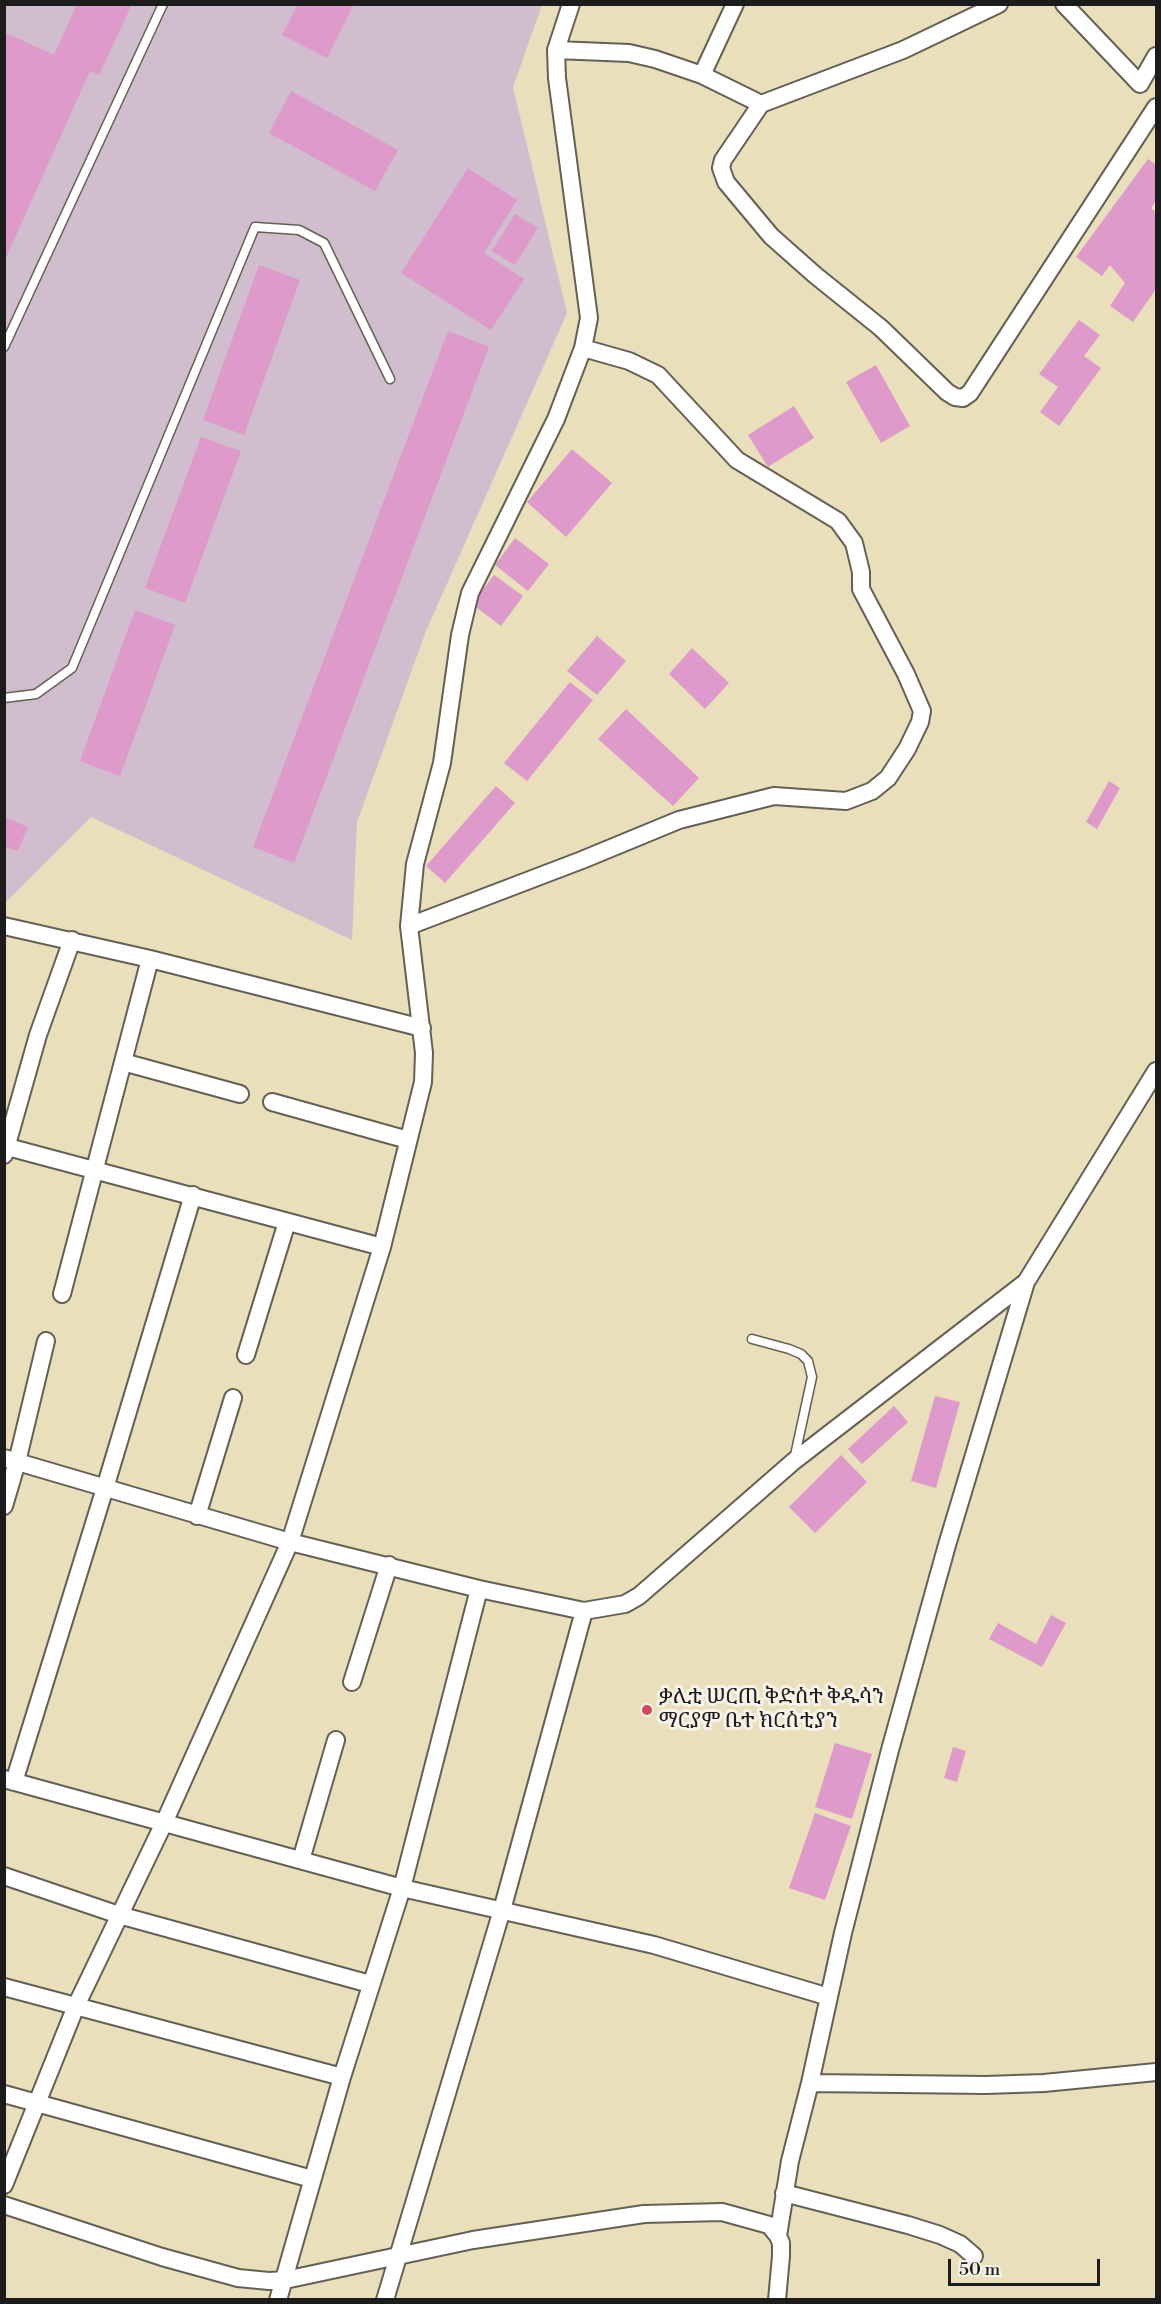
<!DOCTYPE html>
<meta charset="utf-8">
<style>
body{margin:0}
#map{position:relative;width:1161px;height:2304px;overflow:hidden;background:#e9dfbb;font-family:"Libre Bodoni",serif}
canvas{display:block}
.frame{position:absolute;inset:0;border:6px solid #1c1c1c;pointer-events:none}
.scale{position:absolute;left:948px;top:2259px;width:152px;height:27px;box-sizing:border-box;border:3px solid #1c1c1c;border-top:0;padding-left:8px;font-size:18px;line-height:21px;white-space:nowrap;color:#1c1c1c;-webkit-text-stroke:4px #f7f3e8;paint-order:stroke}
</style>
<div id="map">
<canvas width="1161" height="2304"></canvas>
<div class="frame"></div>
<div class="scale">50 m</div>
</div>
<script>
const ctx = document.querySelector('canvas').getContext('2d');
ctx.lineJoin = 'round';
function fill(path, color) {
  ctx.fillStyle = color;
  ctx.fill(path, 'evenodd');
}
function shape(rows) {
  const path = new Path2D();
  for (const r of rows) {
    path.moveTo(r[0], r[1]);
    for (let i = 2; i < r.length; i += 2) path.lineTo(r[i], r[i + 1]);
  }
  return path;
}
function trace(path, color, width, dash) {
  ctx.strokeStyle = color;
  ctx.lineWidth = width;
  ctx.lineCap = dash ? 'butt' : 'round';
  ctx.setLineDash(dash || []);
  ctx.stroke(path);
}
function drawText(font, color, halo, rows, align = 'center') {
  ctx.font = font + ' "Libre Bodoni","Noto Serif Ethiopic",serif';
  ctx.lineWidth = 6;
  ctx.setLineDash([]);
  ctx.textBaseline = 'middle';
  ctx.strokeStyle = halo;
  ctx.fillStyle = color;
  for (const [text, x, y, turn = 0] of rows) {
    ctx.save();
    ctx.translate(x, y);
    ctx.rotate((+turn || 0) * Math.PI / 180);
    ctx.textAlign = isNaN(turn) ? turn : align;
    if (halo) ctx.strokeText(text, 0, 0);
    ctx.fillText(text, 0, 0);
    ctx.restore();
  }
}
const industrial = shape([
 [5,5,542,5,513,87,567,313,426,631,357,822,352,940,91,817,5,903]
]);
const building = shape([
 [77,4,132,4,99,75,90,71,4,262,4,32,54,55],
 [298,4,354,4,327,58,282,35],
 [291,91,398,150,375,191,269,133],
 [1148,159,1156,165,1156,201,1151,208,1156,212,1156,289,1133,322,1110,306,1125,283,1110,265,1102,276,1076,257],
 [468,168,517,200,484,253,524,279,491,330,401,273],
 [515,214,538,228,515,265,492,251],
 [259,265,300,280,244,435,203,420],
 [1079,320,1100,335,1084,356,1101,368,1059,426,1040,412,1058,387,1039,374],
 [448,331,489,347,294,863,253,847],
 [876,365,910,426,881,443,846,382],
 [794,406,814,438,768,467,748,435],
 [201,437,241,451,185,603,145,588],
 [572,449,612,483,566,537,527,502],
 [515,538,549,564,528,591,495,565],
 [494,575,523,596,501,626,472,604],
 [135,610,175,625,120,776,80,761],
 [597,636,626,661,597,695,567,671],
 [692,648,729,683,705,709,669,674],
 [570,682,593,700,527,781,504,763],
 [626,709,699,778,673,806,598,739],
 [1109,781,1120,788,1097,829,1086,822],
 [496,786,515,803,445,883,426,866],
 [4,817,28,827,18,851,4,846],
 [935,1396,960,1402,936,1488,911,1481],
 [894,1406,908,1422,862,1464,848,1449],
 [841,1455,867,1482,815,1533,789,1507],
 [1051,1615,1066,1623,1042,1667,989,1639,998,1623,1036,1644],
 [835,1743,872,1754,852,1819,815,1807],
 [953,1747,966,1751,957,1782,944,1778],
 [815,1813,851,1826,825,1900,789,1888]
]);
const lane = shape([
 [4,347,163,4],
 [4,698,36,694,72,668,255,227,299,230,324,243,390,379],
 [752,1339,789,1349,801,1354,808,1361,812,1377,794,1460]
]);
const street = shape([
 [1064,4,1140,84,1156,56],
 [556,50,629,53,655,59,702,75,761,104,903,50,999,4],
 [702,75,735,4],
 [761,104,723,160,721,168,726,182,771,236,815,275,881,328,947,392,955,397,963,398,970,393,1156,107],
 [4,926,150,959,422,1028],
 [409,926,582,860,679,820,774,796,846,801,872,791,888,778,907,749,920,722,922,711,906,674,861,589,861,572,854,543,838,521,737,460,658,375,629,361,583,348],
 [123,1062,240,1094],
 [272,1102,408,1140],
 [4,1146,382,1247],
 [4,1155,38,1035,72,940],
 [62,1294,150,959],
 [246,1355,287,1222],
 [4,1458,290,1542,479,1589,584,1611,625,1604,639,1596,794,1461,1026,1282],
 [4,1506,17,1462,46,1341],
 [197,1516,233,1398],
 [352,1682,389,1565],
 [4,1779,402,1888,654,1945,829,1997],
 [14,1782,105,1488,193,1195],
 [301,1860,336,1740],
 [4,1876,119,1915,370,1984],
 [4,1987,342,2077],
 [810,2083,986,2085,1044,2083,1156,2072],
 [4,2094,312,2179],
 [4,2185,76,2006,164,1823,290,1542,382,1247,423,1082,424,1053,409,926,415,864,442,763,460,635,470,593,556,419,583,348,589,318,557,78,556,50,571,4],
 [784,2193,908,2225,940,2235,960,2244,974,2256],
 [4,2205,162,2257,238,2278,269,2281,285,2280,473,2240,644,2214,722,2212,769,2225,778,2236,781,2243,781,2256,777,2300],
 [778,2236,790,2161,810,2083,843,1933,890,1750,947,1545,1026,1282,1156,1071],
 [278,2300,342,2077,402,1888,479,1589],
 [385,2300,502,1910,584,1611]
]);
const markers = [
 [647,1710,6,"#d1495b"]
];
const poiNames = [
 ["ቃሊቲ ሠርጢ ቅድስተ ቅዱሳን",659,1698],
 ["ማርያም ቤተ ክርስቲያን",659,1722]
];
fill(industrial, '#d0bdce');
fill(building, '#de9acb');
trace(lane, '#646054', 11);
trace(street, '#646054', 20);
trace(lane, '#fff', 8);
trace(street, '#fff', 16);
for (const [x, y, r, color] of markers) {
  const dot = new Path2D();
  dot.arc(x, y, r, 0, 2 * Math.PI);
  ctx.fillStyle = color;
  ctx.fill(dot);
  trace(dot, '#f7f3e8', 2);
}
drawText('21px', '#1c1c1c', '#f7f3e8', poiNames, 'left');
</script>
